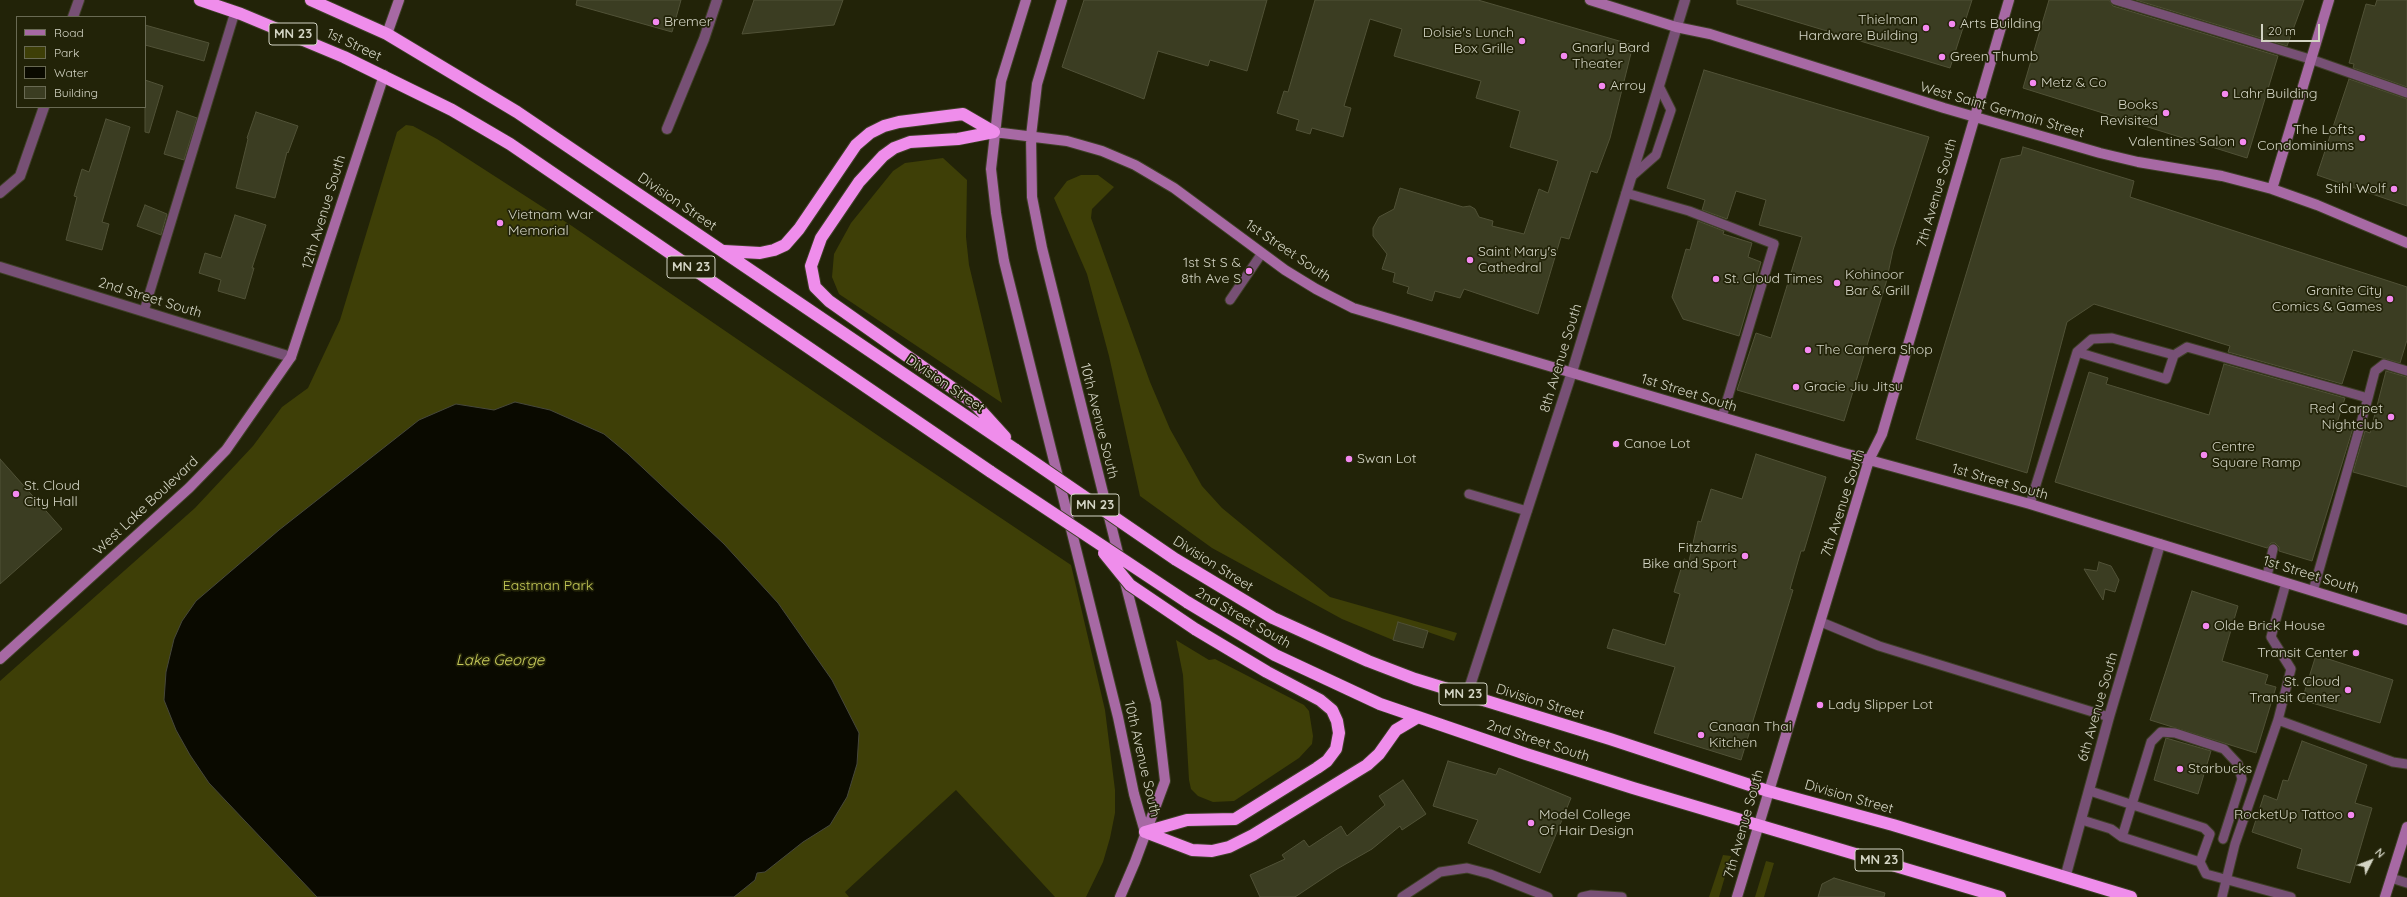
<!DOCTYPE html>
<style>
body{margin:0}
#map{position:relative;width:2407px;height:897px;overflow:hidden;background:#222308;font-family:Quicksand,sans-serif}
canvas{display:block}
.legend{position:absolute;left:16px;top:16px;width:130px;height:92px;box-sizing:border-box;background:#222308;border:1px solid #696a53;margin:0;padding:5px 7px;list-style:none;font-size:12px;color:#d3d4c4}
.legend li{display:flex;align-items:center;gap:8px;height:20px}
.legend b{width:20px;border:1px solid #696a53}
.north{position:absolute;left:2351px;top:841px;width:40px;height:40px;-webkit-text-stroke:3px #222308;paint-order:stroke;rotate:48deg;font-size:11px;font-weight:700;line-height:16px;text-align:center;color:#d3d4c4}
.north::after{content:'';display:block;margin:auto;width:14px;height:18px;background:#d3d4c4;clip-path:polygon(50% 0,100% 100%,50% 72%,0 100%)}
.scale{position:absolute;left:2261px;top:24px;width:59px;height:18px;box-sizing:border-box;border:2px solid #d3d4c4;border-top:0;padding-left:5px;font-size:12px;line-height:14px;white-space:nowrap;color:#d3d4c4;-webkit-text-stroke:3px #222308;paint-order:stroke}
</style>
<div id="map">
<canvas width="2407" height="897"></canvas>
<ul class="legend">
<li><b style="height:5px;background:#a769a4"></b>Road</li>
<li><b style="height:11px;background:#3e3f07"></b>Park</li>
<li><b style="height:11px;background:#0a0a00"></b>Water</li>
<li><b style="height:11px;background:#3b3d22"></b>Building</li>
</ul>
<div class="north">N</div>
<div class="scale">20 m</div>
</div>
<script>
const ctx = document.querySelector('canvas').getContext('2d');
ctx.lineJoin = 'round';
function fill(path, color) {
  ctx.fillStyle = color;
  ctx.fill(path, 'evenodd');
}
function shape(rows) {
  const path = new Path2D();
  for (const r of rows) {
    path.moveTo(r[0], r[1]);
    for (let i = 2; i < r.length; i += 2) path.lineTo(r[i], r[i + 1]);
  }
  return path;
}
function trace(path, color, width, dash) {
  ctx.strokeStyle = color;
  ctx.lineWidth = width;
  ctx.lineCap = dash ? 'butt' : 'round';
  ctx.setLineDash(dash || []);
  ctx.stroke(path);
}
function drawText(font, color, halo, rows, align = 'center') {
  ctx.font = font + ' Quicksand,sans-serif';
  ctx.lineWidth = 3.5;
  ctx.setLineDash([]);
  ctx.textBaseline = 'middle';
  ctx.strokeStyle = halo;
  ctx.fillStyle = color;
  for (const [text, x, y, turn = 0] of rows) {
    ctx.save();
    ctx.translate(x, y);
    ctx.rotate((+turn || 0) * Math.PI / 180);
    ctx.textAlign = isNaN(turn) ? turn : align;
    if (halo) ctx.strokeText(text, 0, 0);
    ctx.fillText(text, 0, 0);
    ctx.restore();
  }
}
const green = shape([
 [406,125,413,126,437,139,572,226,883,439,1071,565,1105,710,1115,790,1115,813,1110,838,1103,862,1086,897,1055,897,956,790,845,892,849,897,0,897,0,681,195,508,253,446,282,407,308,388,340,320,397,132],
 [943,158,967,180,966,237,969,265,1002,403,839,294,832,277,834,254,851,223,893,171,905,163],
 [1081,175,1098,175,1114,187,1092,209,1091,218,1150,382,1170,429,1202,486,1222,508,1330,597,1457,633,1454,641,1399,622,1393,640,1342,619,1212,548,1140,496,1109,356,1087,274,1054,198,1067,181],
 [1176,640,1209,660,1215,659,1304,705,1309,711,1313,736,1312,744,1299,758,1234,801,1213,802,1198,796,1191,789,1189,780,1183,675],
 [1723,855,1731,856,1719,897,1709,897],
 [1766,861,1774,863,1764,897,1755,897]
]);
const water = shape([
 [515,402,550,410,604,434,628,454,724,544,778,603,832,680,859,733,857,764,847,797,830,825,803,842,765,872,757,873,755,880,734,897,317,897,209,783,190,755,176,730,164,700,166,672,174,639,182,621,196,601,279,530,419,420,456,404,494,410,515,402]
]);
const building = shape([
 [577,0,681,0,672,32,576,5,577,0],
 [754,0,843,0,834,25,742,34,754,0],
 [1084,0,1267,0,1247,71,1210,60,1208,66,1158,51,1144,99,1062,67,1084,0],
 [1315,0,1478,0,1633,45,1610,138,1597,173,1591,171,1569,239,1561,237,1538,314,1464,289,1460,298,1435,291,1432,301,1407,293,1409,287,1393,282,1395,273,1382,269,1387,254,1373,236,1373,228,1379,217,1394,209,1400,188,1463,207,1470,206,1475,209,1479,217,1493,221,1492,226,1524,234,1539,189,1548,193,1558,161,1510,147,1520,111,1476,98,1481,81,1394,56,1402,29,1370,19,1344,106,1351,108,1343,137,1312,128,1310,134,1296,130,1299,120,1277,113,1284,91,1288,92,1315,0],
 [1737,0,1972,0,1950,68,1737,4,1737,0],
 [2049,0,2109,0,2113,6,2278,56,2247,158,2023,88,2049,0],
 [2136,0,2304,0,2287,46,2136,0],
 [2377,0,2407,0,2407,87,2353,68,2354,64,2349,63,2366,4,2375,6,2377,0],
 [145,25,209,43,204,61,145,45,145,25],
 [1704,70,1929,137,1893,250,1886,283,1844,421,1737,390,1756,333,1771,338,1802,237,1759,225,1766,200,1736,191,1727,219,1702,210,1705,200,1667,188,1704,70],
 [2349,79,2407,99,2407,206,2317,175,2349,79],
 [145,80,163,86,149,133,145,132,145,80],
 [177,111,197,118,184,160,164,154,177,111],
 [256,112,298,126,288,153,287,152,275,198,236,188,248,139,247,138,256,112],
 [106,119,130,127,102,222,109,224,102,250,66,240,77,197,74,196,82,169,89,172,106,119],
 [2023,147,2134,181,2130,197,2407,287,2407,340,2400,363,2353,350,2342,384,2228,352,2230,346,2094,304,2067,322,2027,473,1916,439,2001,159,2021,155,2023,147],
 [145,205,167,214,161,235,137,226,145,205],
 [235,215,266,225,252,268,254,268,245,299,218,291,221,280,199,273,205,253,221,258,235,215],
 [1698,221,1724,231,1723,234,1752,243,1748,257,1761,262,1739,336,1683,319,1672,297,1686,249,1690,250,1698,221],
 [2224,364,2345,398,2337,423,2353,428,2312,561,2279,551,2279,547,2275,543,2271,543,2267,548,2055,482,2089,372,2108,378,2106,384,2209,415,2224,364],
 [2386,371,2407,377,2407,487,2353,472,2365,431,2370,433,2386,371],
 [1756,454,1826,477,1804,551,1801,551,1790,589,1793,590,1741,760,1654,733,1675,667,1607,648,1613,629,1665,645,1680,594,1674,592,1684,559,1689,561,1698,521,1701,522,1711,489,1742,499,1756,454],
 [0,459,62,529,0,584,0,459],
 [2099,562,2111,566,2119,580,2115,592,2105,589,2103,600,2084,569,2097,571,2099,562],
 [2192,591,2238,606,2222,661,2268,675,2265,684,2276,687,2256,753,2150,720,2192,591],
 [1398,622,1428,631,1423,648,1393,640,1398,622],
 [2316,655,2393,680,2380,723,2302,700,2316,655],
 [2166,738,2211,751,2198,794,2154,780,2166,738],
 [2302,741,2367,765,2355,803,2372,808,2350,883,2297,868,2302,849,2252,832,2264,795,2277,800,2283,780,2288,781,2302,741],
 [1448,761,1496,775,1499,768,1571,798,1540,873,1468,843,1478,820,1433,806,1448,761],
 [1403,780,1426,814,1402,830,1400,826,1372,849,1337,869,1295,897,1260,897,1250,875,1285,859,1282,855,1304,840,1309,847,1341,826,1347,836,1385,805,1379,796,1403,780],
 [1834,878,1885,893,1884,897,1818,897,1822,884,1834,878]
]);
const lane = shape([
 [2115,0,2313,60,2407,93],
 [1632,176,1656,155,1671,110,1659,86],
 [1626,193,1689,211,1774,244,1722,417],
 [1230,300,1262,253],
 [144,311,235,12],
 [2077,352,2166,379,2174,355,2187,347,2368,398,2313,591],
 [2368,398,2375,371,2384,364,2407,371],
 [1469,494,1527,511],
 [2030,504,2077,352,2092,339,2112,338,2174,355],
 [2267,576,2273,549],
 [1821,622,1879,646,2109,717],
 [2278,720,2393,762,2407,764],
 [2082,820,2111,829,2122,837,2200,862,2210,834,2204,828,2090,791],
 [2122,837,2151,742,2161,732,2175,733,2224,749,2238,764,2242,779,2223,839],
 [2200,862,2206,874,2291,897],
 [2391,878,2407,883],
 [1402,897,1440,872,1467,868,1490,874,1548,897],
 [1582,897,1591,895,1622,897],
 [2222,897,2235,844,2278,720,2291,669,2271,637,2286,583]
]);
const street = shape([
 [73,17,79,0],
 [667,129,704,39,717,0],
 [0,193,20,176,44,107],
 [0,267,291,357],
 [1467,695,1572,372,1685,0],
 [2065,878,2109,717,2160,544]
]);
const secondary = shape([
 [1026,0,1001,81,991,169,996,213,1004,261,1118,717,1134,794,1145,832],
 [1062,0,1037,84,1031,136,1032,197,1042,248,1120,561],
 [1590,0,1676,27,1710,34,1944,108,2100,153,2138,162,2222,176,2272,189,2317,205,2407,243],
 [387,34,399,0],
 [994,132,1067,141,1102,151,1135,165,1174,188,1285,270,1316,289,1353,308,1840,452,2030,504,2407,620],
 [2272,189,2329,0],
 [0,659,189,488,226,450,291,357,384,75],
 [1120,897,1135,862,1165,781,1156,703,1124,578],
 [1737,897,1869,460,1882,434,2009,0],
 [2385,897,2407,827]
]);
const highway = shape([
 [200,0,241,14,344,57,452,110,510,144,991,472],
 [311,0,387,34,517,112,1016,450],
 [994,132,958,139,910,142,894,148,883,156,859,182,821,238,811,266,815,287,829,301,975,404,1005,437],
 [724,251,760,253,774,250,785,245,799,229,856,145,870,133,884,126,899,122,963,114,994,132],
 [1175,559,1273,618,1368,661,1415,679,1610,739,1768,791,1893,825,2131,897],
 [1187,602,1275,655,1380,704,1526,754,1633,788,2000,897],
 [1145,832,1187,820,1235,819,1317,768,1327,761,1336,749,1339,733,1337,721,1332,710,1320,700,1267,672,1195,629],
 [1145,832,1192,850,1212,851,1229,847,1253,835,1367,765,1379,754,1396,730,1418,717]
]);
const highwayBridge = shape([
 [1016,450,1175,559],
 [991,472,1187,602],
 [1104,553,1130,585,1195,629]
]);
const markers = [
 [656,22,4,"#f489f0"],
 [1952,24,4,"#f489f0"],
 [1926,28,4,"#f489f0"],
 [1522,41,4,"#f489f0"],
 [1564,56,4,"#f489f0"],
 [1942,57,4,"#f489f0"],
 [2033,83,4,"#f489f0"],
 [1602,86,4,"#f489f0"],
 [2225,94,4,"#f489f0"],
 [2166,113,4,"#f489f0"],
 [2362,138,4,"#f489f0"],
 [2243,142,4,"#f489f0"],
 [2394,189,4,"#f489f0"],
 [500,223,4,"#f489f0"],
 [1470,260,4,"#f489f0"],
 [1249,271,4,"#f489f0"],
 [1716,279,4,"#f489f0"],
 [1837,283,4,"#f489f0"],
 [2390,299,4,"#f489f0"],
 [1808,350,4,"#f489f0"],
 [1796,387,4,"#f489f0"],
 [2391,417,4,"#f489f0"],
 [1616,444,4,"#f489f0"],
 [2204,455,4,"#f489f0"],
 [1349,459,4,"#f489f0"],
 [16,494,4,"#f489f0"],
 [1745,556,4,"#f489f0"],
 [2206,626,4,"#f489f0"],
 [2356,653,4,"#f489f0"],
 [2348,690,4,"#f489f0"],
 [1820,705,4,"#f489f0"],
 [1701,735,4,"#f489f0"],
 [2180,769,4,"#f489f0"],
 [2351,815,4,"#f489f0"],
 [1531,823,4,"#f489f0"]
];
const shields = [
 [293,34,48],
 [691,267,48],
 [1095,505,48],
 [1463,694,48],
 [1879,860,48]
];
const shieldNames = [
 ["MN 23",293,34],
 ["MN 23",691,267],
 ["MN 23",1095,505],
 ["MN 23",1463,694],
 ["MN 23",1879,860]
];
const poiNames = [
 ["Thielman",1918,20,"right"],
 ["Hardware Building",1918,36,"right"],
 ["Bremer",664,22],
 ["Arts Building",1960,24],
 ["Dolsie's Lunch",1514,33,"right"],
 ["Box Grille",1514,49,"right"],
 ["Gnarly Bard",1572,48],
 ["Theater",1572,64],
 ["Green Thumb",1950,57],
 ["Metz & Co",2041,83],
 ["Arroy",1610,86],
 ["Lahr Building",2233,94],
 ["Books",2158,105,"right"],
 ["Revisited",2158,121,"right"],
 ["The Lofts",2354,130,"right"],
 ["Condominiums",2354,146,"right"],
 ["Valentines Salon",2235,142,"right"],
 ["Stihl Wolf",2386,189,"right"],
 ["Vietnam War",508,215],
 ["Memorial",508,231],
 ["Saint Mary's",1478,252],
 ["Cathedral",1478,268],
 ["1st St S &",1241,263,"right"],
 ["8th Ave S",1241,279,"right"],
 ["Kohinoor",1845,275],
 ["Bar & Grill",1845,291],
 ["St. Cloud Times",1724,279],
 ["Granite City",2382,291,"right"],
 ["Comics & Games",2382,307,"right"],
 ["The Camera Shop",1816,350],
 ["Gracie Jiu Jitsu",1804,387],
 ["Red Carpet",2383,409,"right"],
 ["Nightclub",2383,425,"right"],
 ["Canoe Lot",1624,444],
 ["Centre",2212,447],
 ["Square Ramp",2212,463],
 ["Swan Lot",1357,459],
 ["St. Cloud",24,486],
 ["City Hall",24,502],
 ["Fitzharris",1737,548,"right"],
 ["Bike and Sport",1737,564,"right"],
 ["Olde Brick House",2214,626],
 ["Transit Center",2348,653,"right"],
 ["St. Cloud",2340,682,"right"],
 ["Transit Center",2340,698,"right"],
 ["Lady Slipper Lot",1828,705],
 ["Canaan Thai",1709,727],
 ["Kitchen",1709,743],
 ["Starbucks",2188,769],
 ["Model College",1539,815],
 ["Of Hair Design",1539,831],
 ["RocketUp Tattoo",2343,815,"right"]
];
const streetNames = [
 ["1st Street",354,45,25],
 ["West Saint Germain Street",2002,110,16],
 ["7th Avenue South",1937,193,-74],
 ["Division Street",677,202,34],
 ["12th Avenue South",324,212,-73],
 ["1st Street South",1288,251,34],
 ["2nd Street South",150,298,17],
 ["8th Avenue South",1561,358,-73],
 ["Division Street",945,384,34],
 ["1st Street South",1689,393,17],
 ["10th Avenue South",1099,421,76],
 ["1st Street South",2000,482,16],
 ["7th Avenue South",1843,503,-72],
 ["West Lake Boulevard",146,506,-43],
 ["Division Street",1213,564,32],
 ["1st Street South",2311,575,17],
 ["2nd Street South",1243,618,30],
 ["Division Street",1540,702,17],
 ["6th Avenue South",2098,707,-74],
 ["2nd Street South",1538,741,18],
 ["10th Avenue South",1142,759,77],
 ["Division Street",1849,797,16],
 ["7th Avenue South",1744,824,-74]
];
const parkNames = [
 ["Eastman Park",548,586]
];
const waterNames = [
 ["Lake George",500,660]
];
fill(green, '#3e3f07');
fill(water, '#0a0a00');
trace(water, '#46473b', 1);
fill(building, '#3b3d22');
trace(building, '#515237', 1);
trace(lane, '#3e3f26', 11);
trace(street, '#3e3f26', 12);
trace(secondary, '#3e3f26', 12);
trace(highway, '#3e3f26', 14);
trace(lane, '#775075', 9);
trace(street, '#775075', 10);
trace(secondary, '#a769a4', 10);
trace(highway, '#ef8deb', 12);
trace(highwayBridge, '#3e3f26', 14, []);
trace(highwayBridge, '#ef8deb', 12);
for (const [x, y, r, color] of markers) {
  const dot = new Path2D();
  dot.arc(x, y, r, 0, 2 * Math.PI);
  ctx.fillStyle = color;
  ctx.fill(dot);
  trace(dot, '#222308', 1.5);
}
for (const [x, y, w] of shields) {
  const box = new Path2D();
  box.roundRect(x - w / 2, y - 11, w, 22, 3);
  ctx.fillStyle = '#222308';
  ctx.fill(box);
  trace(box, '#d3d4c4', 1);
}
drawText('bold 13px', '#d3d4c4', null, shieldNames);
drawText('14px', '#d3d4c4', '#222308', poiNames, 'left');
drawText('14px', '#d3d4c4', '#222308', streetNames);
drawText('14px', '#c4c857', '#222308', parkNames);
drawText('italic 15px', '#c9cc5b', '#222308', waterNames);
</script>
